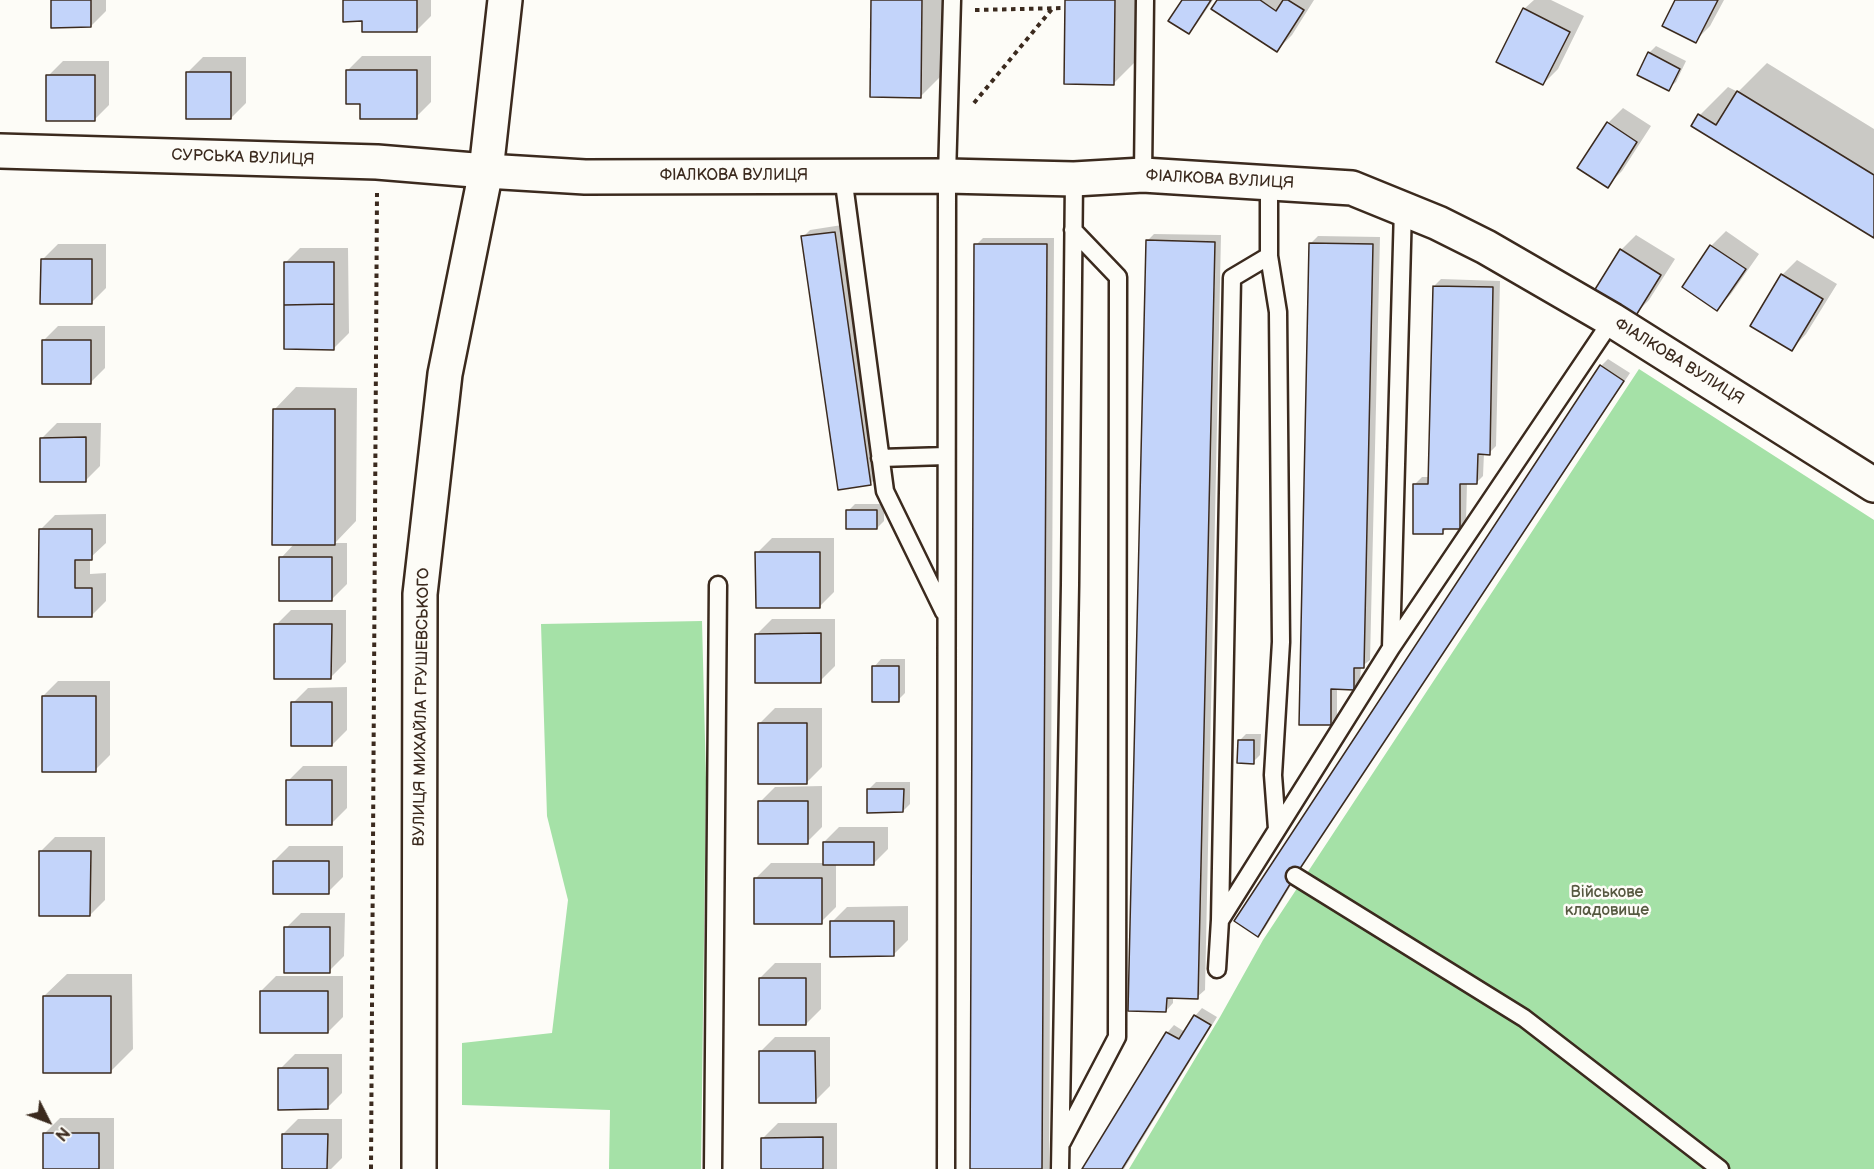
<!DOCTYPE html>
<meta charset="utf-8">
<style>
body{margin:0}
#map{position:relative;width:1874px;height:1169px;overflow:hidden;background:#fdfcf7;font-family:"Balsamiq Sans",sans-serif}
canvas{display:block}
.north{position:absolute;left:18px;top:1091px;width:60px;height:60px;-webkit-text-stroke:4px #fdfcf7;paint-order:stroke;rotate:132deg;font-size:16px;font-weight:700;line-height:24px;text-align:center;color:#3b2a1e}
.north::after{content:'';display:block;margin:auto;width:21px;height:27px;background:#3b2a1e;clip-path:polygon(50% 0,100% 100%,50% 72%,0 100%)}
</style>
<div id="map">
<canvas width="1874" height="1169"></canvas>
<div class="north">N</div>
</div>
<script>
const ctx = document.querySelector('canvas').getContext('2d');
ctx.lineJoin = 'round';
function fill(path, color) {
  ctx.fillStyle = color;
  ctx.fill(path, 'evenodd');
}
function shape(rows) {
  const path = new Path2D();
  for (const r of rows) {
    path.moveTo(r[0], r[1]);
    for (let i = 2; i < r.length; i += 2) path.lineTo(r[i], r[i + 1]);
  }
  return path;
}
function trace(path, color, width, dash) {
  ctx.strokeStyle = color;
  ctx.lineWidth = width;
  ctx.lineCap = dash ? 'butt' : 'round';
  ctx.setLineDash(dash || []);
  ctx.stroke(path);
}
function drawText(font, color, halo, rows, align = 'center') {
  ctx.font = font + ' "Balsamiq Sans",sans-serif';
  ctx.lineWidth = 5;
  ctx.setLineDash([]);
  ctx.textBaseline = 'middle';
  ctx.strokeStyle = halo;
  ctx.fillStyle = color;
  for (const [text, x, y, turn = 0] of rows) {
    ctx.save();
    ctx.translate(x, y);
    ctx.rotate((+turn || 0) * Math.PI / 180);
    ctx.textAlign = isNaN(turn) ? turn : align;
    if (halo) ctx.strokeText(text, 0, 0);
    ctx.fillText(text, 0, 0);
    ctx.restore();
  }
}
const green = shape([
 [1639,369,1874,520,1874,1169,1129,1169,1220,1017,1263,940],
 [702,621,706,780,701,1169,609,1169,610,1110,462,1105,462,1043,552,1033,568,900,547,816,541,624]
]);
const shadow = shape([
 [53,0,106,0,106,11,91,26],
 [345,0,431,0,431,16,416,31],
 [873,0,961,0,960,57,920,97],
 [1066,0,1154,0,1153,44,1113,84],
 [1184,0,1213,0,1196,25,1189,32],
 [1218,0,1314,0,1292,35,1277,50],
 [1534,0,1551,0,1584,16,1558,69,1543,84,1524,9],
 [1676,0,1724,0,1710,26,1695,41],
 [1656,46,1686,61,1676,82,1668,89,1649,53],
 [362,56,431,56,431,102,416,117,361,103,347,71],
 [203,57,246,57,246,103,231,118,188,72],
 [63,61,109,61,109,105,94,120,48,76],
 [1767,63,1874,129,1874,236,1700,115,1728,87,1738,92],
 [1623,108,1651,126,1622,171,1607,186,1608,123],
 [842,225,878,476,871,483,803,237,810,230],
 [1726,231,1759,254,1731,294,1717,309,1684,286,1711,246],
 [1154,234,1221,235,1205,990,1197,997,1173,997,1173,1003,1166,1011,1147,241],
 [1636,235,1675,259,1649,300,1634,315,1621,250],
 [1318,236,1380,237,1370,660,1361,667,1360,681,1353,688,1337,688,1337,716,1330,724,1311,243],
 [983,238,1054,238,1049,1169,971,1169,976,245],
 [58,244,106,244,106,288,91,303,43,259],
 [300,248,348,248,349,333,334,348,285,263],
 [1797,260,1837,284,1806,334,1792,349,1752,325,1782,275],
 [1441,279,1500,281,1496,446,1489,453,1484,453,1483,476,1476,483,1467,483,1466,521,1459,528,1447,528,1442,533,1415,484,1422,477,1430,477,1434,286],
 [58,326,105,326,105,368,90,383,43,341],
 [1608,359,1630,373,1302,867,1265,928,1258,935,1601,366],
 [296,387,357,388,356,521,335,543,347,543,347,584,332,599,281,558,295,543,274,410],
 [57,423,101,423,100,466,85,481,42,438],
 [855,504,884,504,884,521,877,528,848,511],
 [106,514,106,543,90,558,90,574,106,573,106,601,91,616,40,530,55,515],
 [772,538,834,538,834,592,819,607,757,553],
 [291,610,346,610,346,662,331,677,276,625],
 [772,619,835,619,835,666,820,681,757,634],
 [881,659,905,659,905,693,898,700,874,667],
 [58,681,110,681,110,755,95,770,43,696],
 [347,687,347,730,332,745,293,703,308,688],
 [775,708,822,708,822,767,807,782,760,723],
 [1246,734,1261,734,1260,755,1253,762,1239,741],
 [303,766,347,766,347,808,332,823,288,781],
 [876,782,910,782,910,804,903,811,869,789],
 [822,786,822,827,807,842,760,802,775,787],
 [839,827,888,827,888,849,873,864,836,864,836,907,821,922,756,878,771,863,824,863,824,842],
 [55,837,105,837,105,900,90,915,40,852],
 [289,846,343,846,343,877,328,892,274,861],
 [908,906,908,940,893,955,832,922,847,907],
 [301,913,345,913,344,956,329,971,286,928],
 [775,963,821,963,821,1009,806,1024,760,978],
 [67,974,132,974,133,1049,110,1072,44,996],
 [276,976,343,976,343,1017,328,1032,261,991],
 [1202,1008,1217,1017,1124,1169,1084,1169,1167,1033,1174,1025,1185,1032,1195,1016],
 [775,1037,830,1037,830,1086,815,1101,760,1052],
 [295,1054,342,1054,342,1093,327,1108,280,1069],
 [60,1118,114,1118,114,1169,45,1169,45,1133],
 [298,1119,342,1119,342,1158,331,1169,284,1169,283,1134],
 [778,1123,837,1123,837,1169,763,1169,763,1138]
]);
const building = shape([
 [51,0,91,0,91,27,51,28,51,0],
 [343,0,417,0,417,32,362,32,362,21,343,22,343,0],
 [871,0,922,0,921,98,870,97,871,0],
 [1065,0,1115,0,1114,85,1064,84,1065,0],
 [1182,0,1211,0,1189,34,1168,21,1182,0],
 [1217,0,1260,0,1276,11,1283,0,1288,0,1304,10,1277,52,1211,9,1217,0],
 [1675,0,1718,0,1696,43,1662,26,1675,0],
 [1523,8,1570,32,1543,85,1496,62,1523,8],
 [1648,52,1680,69,1669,91,1637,75,1648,52],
 [346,70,417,70,417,119,360,119,360,104,346,104,346,70],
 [186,72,231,72,231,119,186,119,186,72],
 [46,75,95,75,95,121,46,121,46,75],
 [1737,91,1874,175,1874,238,1691,126,1698,114,1716,125,1737,91],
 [1607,122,1637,142,1608,188,1577,168,1607,122],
 [835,232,871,485,838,490,801,236,835,232],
 [1146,240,1215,242,1198,999,1167,998,1166,1012,1128,1011,1146,240],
 [1309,243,1373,244,1364,668,1354,668,1354,690,1331,689,1331,725,1299,725,1309,243],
 [974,244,1047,244,1042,1169,970,1169,974,244],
 [1710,245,1746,269,1717,311,1682,287,1710,245],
 [1620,249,1661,275,1635,317,1594,291,1620,249],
 [41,259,92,259,92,304,40,304,41,259],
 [284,262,334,262,334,304,284,305,284,262],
 [1781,274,1823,299,1792,351,1750,326,1781,274],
 [1433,286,1493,287,1490,455,1478,454,1477,484,1460,484,1460,529,1443,529,1443,534,1413,534,1413,484,1428,484,1433,286],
 [334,304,334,350,284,349,284,305,334,304],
 [42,340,91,340,91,384,42,384,42,340],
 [1600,365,1624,381,1295,876,1258,937,1234,921,1600,365],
 [273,409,335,409,335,545,272,545,273,409],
 [86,437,86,482,40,482,40,438,86,437],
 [846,510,877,510,877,529,846,529,846,510],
 [39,529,92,529,92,560,75,560,75,588,92,588,92,617,38,617,39,529],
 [755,552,820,552,820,608,756,608,755,552],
 [279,557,332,557,332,601,279,601,279,557],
 [274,624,332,624,331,679,274,679,274,624],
 [821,633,821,683,755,683,755,634,821,633],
 [872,666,899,666,899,702,872,702,872,666],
 [42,696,96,696,96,772,42,772,42,696],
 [291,702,332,702,332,746,291,746,291,702],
 [758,723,807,723,807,784,758,784,758,723],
 [1238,740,1254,740,1254,764,1237,763,1238,740],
 [286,780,332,780,332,825,286,825,286,780],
 [867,789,904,789,903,812,867,813,867,789],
 [758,801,808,801,808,844,758,844,758,801],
 [823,842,874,842,874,865,823,865,823,842],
 [39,851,91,851,90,916,39,916,39,851],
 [273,861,329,861,329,894,273,894,273,861],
 [754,878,822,878,822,924,754,924,754,878],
 [830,921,894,921,894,956,830,957,830,921],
 [284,927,330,927,330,973,284,973,284,927],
 [759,978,806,978,806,1025,759,1025,759,978],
 [260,991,328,991,328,1033,260,1033,260,991],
 [43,996,111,996,111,1073,43,1073,43,996],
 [1194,1015,1211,1025,1122,1169,1082,1169,1166,1032,1179,1039,1194,1015],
 [759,1051,815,1051,816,1103,759,1103,759,1051],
 [278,1068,328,1068,328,1109,278,1110,278,1068],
 [43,1133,99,1133,99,1169,43,1169,43,1133],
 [282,1134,328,1134,327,1169,282,1169,282,1134],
 [823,1137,823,1169,761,1169,761,1138,823,1137]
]);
const path = shape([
 [975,10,1064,8],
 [974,103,1052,9],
 [371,1169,377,193]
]);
const service = shape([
 [1143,175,1145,0],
 [843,176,885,491,944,612],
 [1269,256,1278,312,1281,642,1273,775,1277,829],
 [880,458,946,456],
 [1391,648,1403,208],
 [1295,876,1524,1018,1720,1169],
 [1221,919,1391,648,1612,320],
 [1217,969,1220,920,1232,278,1269,256,1269,183],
 [1062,1142,1117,1037,1118,277,1073,230],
 [713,1169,718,585],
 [946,1169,947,176,952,0],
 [1060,1169,1070,585,1074,179]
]);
const minor = shape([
 [486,171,585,177,947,176,1074,179,1143,175,1352,188,1438,223,1486,247,1612,320,1874,485]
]);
const tertiary = shape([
 [0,151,377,162,486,171],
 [419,1169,420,594,445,374,486,171,505,0]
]);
const streetNames = [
 ["СУРСЬКА ВУЛИЦЯ",243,158,2],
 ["ФІАЛКОВА ВУЛИЦЯ",734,176],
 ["ФІАЛКОВА ВУЛИЦЯ",1220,180,3],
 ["ФІАЛКОВА ВУЛИЦЯ",1679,362,32],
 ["ВУЛИЦЯ МИХАЙЛА ГРУШЕВСЬКОГО",422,707,-89]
];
const parkNames = [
 ["Військове",1607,893],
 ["кладовище",1607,911]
];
fill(green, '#a5e1a7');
fill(shadow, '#0003');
fill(building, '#c3d4fa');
trace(building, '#3b2a1e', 1.5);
trace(service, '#3b2a1e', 21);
trace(minor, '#3b2a1e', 38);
trace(tertiary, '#3b2a1e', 38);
trace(path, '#3b2a1e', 4, [4.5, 4.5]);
trace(service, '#fdfcf7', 16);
trace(minor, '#fdfcf7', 33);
trace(tertiary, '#fdfcf7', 33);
drawText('16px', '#3b2a1e', '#fdfcf7', streetNames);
drawText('16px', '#565840', '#fdfcf7', parkNames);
</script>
